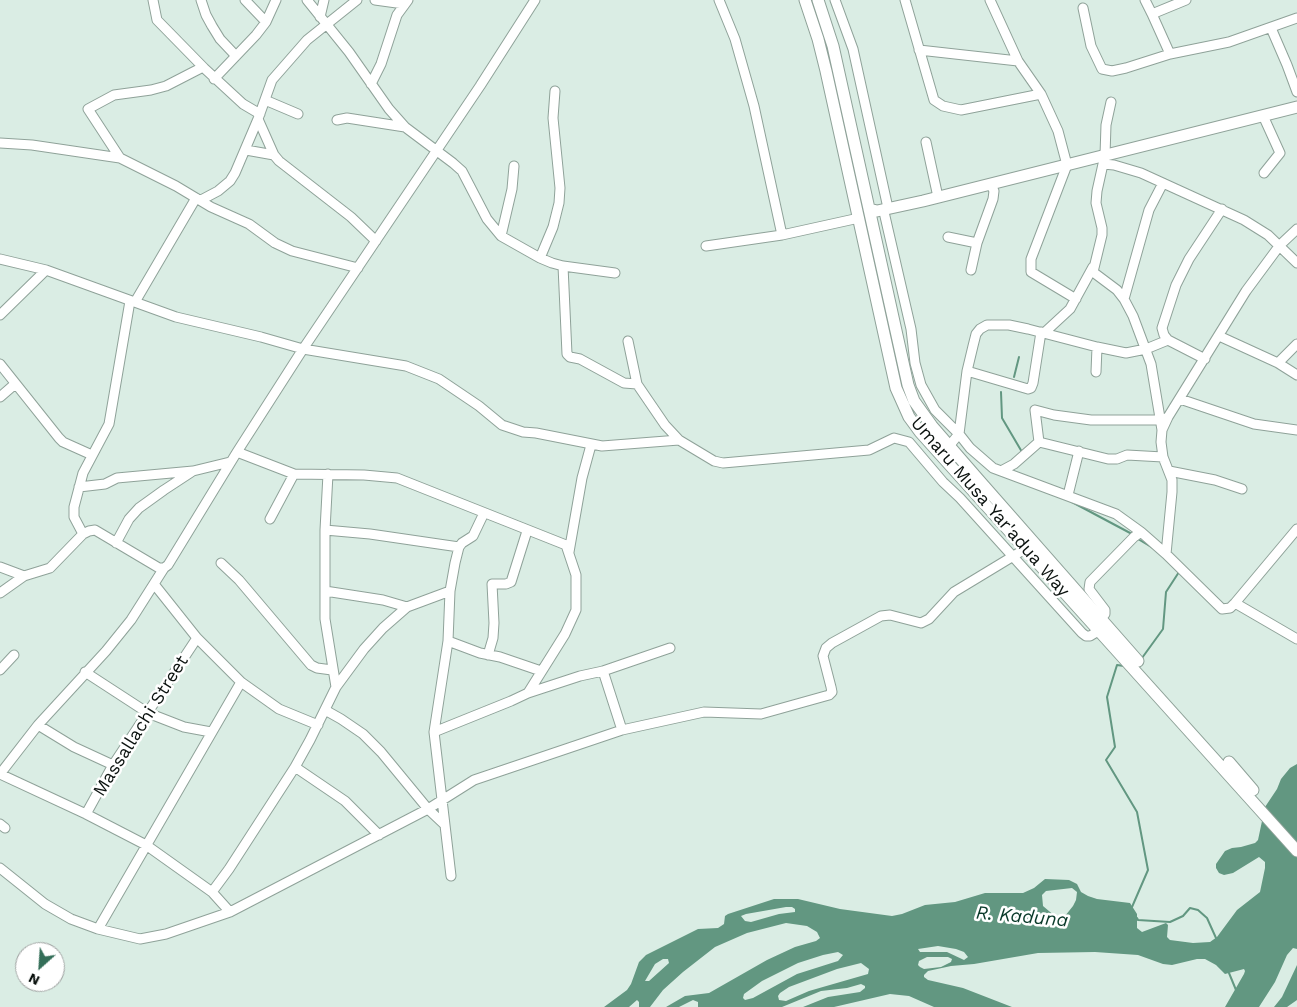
<!DOCTYPE html>
<style>
body{margin:0}
#map{position:relative;width:1297px;height:1007px;overflow:hidden;background:#daede4;font-family:"Work Sans",sans-serif}
canvas{display:block}
.north{position:absolute;left:15px;top:942px;width:50px;height:50px;box-sizing:border-box;background:#fff;border:1px solid #9da09f;border-radius:50%;rotate:206deg;font-size:14px;font-weight:700;line-height:20px;text-align:center;color:#0b120f}
.north::after{content:'';display:block;margin:auto;width:18px;height:22px;background:#336e58;clip-path:polygon(50% 0,100% 100%,50% 72%,0 100%)}
</style>
<div id="map">
<canvas width="1297" height="1007"></canvas>
<div class="north">N</div>
</div>
<script>
const ctx = document.querySelector('canvas').getContext('2d');
ctx.lineJoin = 'round';
function fill(path, color) {
  ctx.fillStyle = color;
  ctx.fill(path, 'evenodd');
}
function shape(rows) {
  const path = new Path2D();
  for (const r of rows) {
    path.moveTo(r[0], r[1]);
    for (let i = 2; i < r.length; i += 2) path.lineTo(r[i], r[i + 1]);
  }
  return path;
}
function trace(path, color, width, dash) {
  ctx.strokeStyle = color;
  ctx.lineWidth = width;
  ctx.lineCap = dash ? 'butt' : 'round';
  ctx.setLineDash(dash || []);
  ctx.stroke(path);
}
function drawText(font, color, halo, rows, align = 'center') {
  ctx.font = font + ' "Work Sans",sans-serif';
  ctx.lineWidth = 5;
  ctx.setLineDash([]);
  ctx.textBaseline = 'middle';
  ctx.strokeStyle = halo;
  ctx.fillStyle = color;
  for (const [text, x, y, turn = 0] of rows) {
    ctx.save();
    ctx.translate(x, y);
    ctx.rotate((+turn || 0) * Math.PI / 180);
    ctx.textAlign = isNaN(turn) ? turn : align;
    if (halo) ctx.strokeText(text, 0, 0);
    ctx.fillText(text, 0, 0);
    ctx.restore();
  }
}
const water = shape([
 [1297,764,1297,949,1293,948,1287,955,1275,982,1259,1007,1225,1007,1244,974,1245,971,1244,969,1225,974,1216,965,1205,959,1197,959,1172,965,1163,964,1138,955,1095,952,1038,953,974,964,951,966,928,971,924,975,924,977,928,980,963,988,1012,1007,934,1007,909,996,890,994,834,1007,803,1007,828,997,860,992,865,988,865,986,861,984,847,988,821,991,782,1007,698,1007,698,1002,693,1000,679,1007,666,1007,685,996,709,993,767,960,795,947,816,941,820,938,817,932,807,926,786,923,747,933,715,947,683,972,663,990,650,1007,639,1007,639,1002,637,1000,629,1007,604,1007,627,990,631,984,639,962,646,955,698,929,718,928,724,924,725,916,728,914,774,899,798,899,840,909,892,916,902,914,925,905,955,902,985,893,1023,893,1034,888,1045,879,1069,880,1077,884,1081,892,1088,896,1097,899,1130,903,1137,914,1137,928,1142,932,1166,923,1168,925,1167,937,1170,940,1193,943,1210,942,1217,937,1237,910,1260,892,1265,868,1265,862,1259,857,1233,873,1224,875,1219,873,1216,868,1216,864,1225,851,1232,848,1241,847,1255,843,1258,840,1265,807,1277,789,1281,779,1290,768],
 [1072,888,1077,892,1076,900,1073,906,1065,916,1059,918,1056,917,1043,906,1042,895,1046,891],
 [786,907,792,907,795,909,795,912,779,914,751,922,745,921,741,916,746,914],
 [938,946,956,949,964,952,968,957,964,960,947,952,920,952,918,949],
 [838,952,843,955,838,961,797,974,753,998,745,1000,743,998,744,994,762,981,798,963,823,955],
 [927,957,948,957,952,959,951,962,941,967,924,969,920,967,918,965,919,961],
 [663,959,668,959,669,963,649,981,645,981,655,964],
 [861,963,869,969,868,974,809,991,786,1001,779,1000,778,996,780,993,789,987,837,969],
 [1297,965,1297,1000,1287,1007,1274,1007,1282,997]
]);
const stream = shape([
 [1014,377,1019,357],
 [1001,392,1002,418,1022,452],
 [1070,501,1132,534],
 [1138,539,1153,548],
 [1142,658,1163,629,1166,592,1179,572],
 [1124,666,1117,665,1107,697,1115,747,1106,760,1137,812,1148,870,1132,907],
 [1137,918,1138,920,1170,922,1183,916,1190,908,1198,910,1207,918,1216,938],
 [1229,973,1236,990]
]);
const minor = shape([
 [153,0,157,20,204,68],
 [201,0,206,15,212,26,220,39,236,56],
 [245,0,266,22],
 [307,0,349,52,389,109,405,127,453,163,462,171,487,219,501,236,540,258,552,263,563,266,615,273],
 [375,0,404,4],
 [719,0,735,39,754,106,782,235,859,218],
 [835,0,853,49,888,208],
 [905,0,934,100,943,106,961,110,1041,94],
 [1145,0,1152,14,1186,0],
 [1083,8,1091,46,1102,69,1112,71,1126,68,1170,54,1229,42,1297,18],
 [1152,14,1170,54],
 [320,17,324,0],
 [1271,28,1287,65,1297,92],
 [919,50,1018,61,990,0],
 [1018,61,1041,94,1058,131,1067,165,1031,259,1031,272,1076,299],
 [214,79,256,35,266,22,276,0],
 [371,84,381,64,397,15,408,0],
 [265,100,298,114],
 [1111,102,1106,125,1105,155,1097,191,1096,203,1102,228,1102,235,1093,272,1117,290,1124,299,1133,316,1151,364,1162,430],
 [258,119,274,155,279,161,351,217,376,241],
 [337,120,347,118,405,127],
 [926,142,938,197],
 [0,143,32,145,120,158,176,186,211,207,249,224,275,243,292,251,358,268],
 [246,150,274,155],
 [120,158,88,109,114,95,151,90,166,86,201,68,204,68,243,104,260,114],
 [1103,164,1114,165,1141,173,1244,220,1268,235,1297,263],
 [1264,173,1280,153,1265,120],
 [201,200,218,191,230,181,235,173,258,119,272,80,307,40,357,0],
 [884,212,911,329,915,363,921,385,935,410,959,434,967,371,973,346,976,334,980,329,987,325,1009,325,1028,329,1097,347,1126,353,1146,349,1168,340],
 [501,236,512,189,514,166],
 [948,237,977,243,993,199,994,191,992,187],
 [706,246,782,235],
 [540,258,553,227,559,203,560,188,553,118,555,91],
 [0,259,46,270,176,317,261,337,303,349,406,366,439,379,479,406,502,425,523,432,536,433,602,446,679,440,714,461,723,463,869,450,894,438,909,442,943,482,960,498,1082,633,1086,636,1090,636,1100,630],
 [563,266,567,354,570,357,580,359,624,383,637,384],
 [971,270,977,243],
 [1124,299,1149,210,1163,183],
 [135,302,196,198],
 [0,315,46,270],
 [1044,333,1070,309,1093,267],
 [1219,336,1278,363,1297,375],
 [628,341,637,384,665,425,679,440],
 [1205,359,1168,340,1164,335,1162,328,1176,285,1189,259,1222,209],
 [1278,363,1297,344],
 [0,364,59,438,63,442,92,455],
 [967,371,1028,389,1031,388,1033,383,1041,332],
 [1096,372,1097,347],
 [0,397,15,384],
 [1180,399,1254,424,1297,430],
 [1039,442,1035,410,1054,415,1091,420,1160,420,1166,418],
 [1039,442,1108,459,1117,459,1127,455,1163,457],
 [949,446,959,434,970,448,993,468,1116,514,1141,532,1166,554,1222,609,1230,608,1235,603,1297,529],
 [237,452,294,474,364,475,397,478,566,545,576,575,576,610,565,634,528,693],
 [1001,471,1014,464,1039,442],
 [1169,471,1215,480,1242,489],
 [328,474,325,530,325,619,336,687],
 [79,487,105,484,117,478,193,471],
 [1068,495,1079,451],
 [270,519,294,474],
 [325,530,370,534,459,547],
 [83,534,74,517,74,507,83,473,109,424,130,301],
 [116,543,129,519,139,508,164,490,193,471,230,462],
 [569,552,582,478,591,445],
 [1166,554,1172,492,1172,480,1163,457,1161,442,1162,430,1168,417,1246,291,1280,245,1297,229],
 [221,563,239,580,311,665,317,668,332,670],
 [0,567,24,576],
 [154,584,197,638,241,682,279,709,318,725],
 [325,591,383,600,407,607],
 [0,593,24,576,50,568,83,534,89,531,95,530,159,568,164,568,168,565,237,452,303,349,480,86,535,0],
 [1235,603,1297,639],
 [1100,619,1105,614,1105,610,1089,589,1090,582,1134,537,1141,532],
 [448,641,480,653,500,657,541,671],
 [488,655,493,638,494,623,492,584,506,584,511,582,527,531],
 [0,670,14,655],
 [603,671,622,730],
 [85,672,148,713,184,727,211,732],
 [325,710,341,719,363,734,381,752,428,809,445,825],
 [38,725,74,747,113,765],
 [434,732,511,701,528,693,580,676,603,671,670,648],
 [295,767,345,801,379,835],
 [0,774,86,814,146,845,212,892,230,912],
 [0,774,38,725,106,651,131,620,164,568],
 [86,814,113,765,197,638],
 [0,824,5,828],
 [0,868,45,904,71,919,98,929,140,939,166,934,230,912,428,809,474,780,622,730,704,712,761,714,829,695,832,692,831,687,823,656,826,648,832,643,881,616,890,615,921,623,929,619,954,592,1025,549],
 [451,876,434,732,448,641,450,591,455,563,459,547,462,543,473,536,484,513],
 [212,892,229,869,295,767,310,740,336,687,364,649,383,628,407,607,450,591],
 [98,929,241,682]
]);
const major = shape([
 [805,0,818,39,826,71,896,388,909,417,920,432,1297,851],
 [818,0,833,46,908,385,914,401,932,426,978,479,1138,661],
 [869,209,877,211,923,201,1297,107],
 [1229,762,1253,790]
]);
const streetNames = [
 ["Umaru Musa Yar'adua Way",990,507,49],
 ["Massallachi Street",141,726,-58]
];
const waterNames = [
 ["R. Kaduna",1022,917,5]
];
fill(water, '#629781');
trace(stream, '#629781', 2);
trace(minor, '#8fa299', 11);
trace(major, '#8fa299', 13);
trace(minor, '#fff', 9);
trace(major, '#fff', 11);
drawText('18px', '#0b120f', '#fff', streetNames);
drawText('italic 19px', '#0a3a2a', '#fff', waterNames);
</script>
